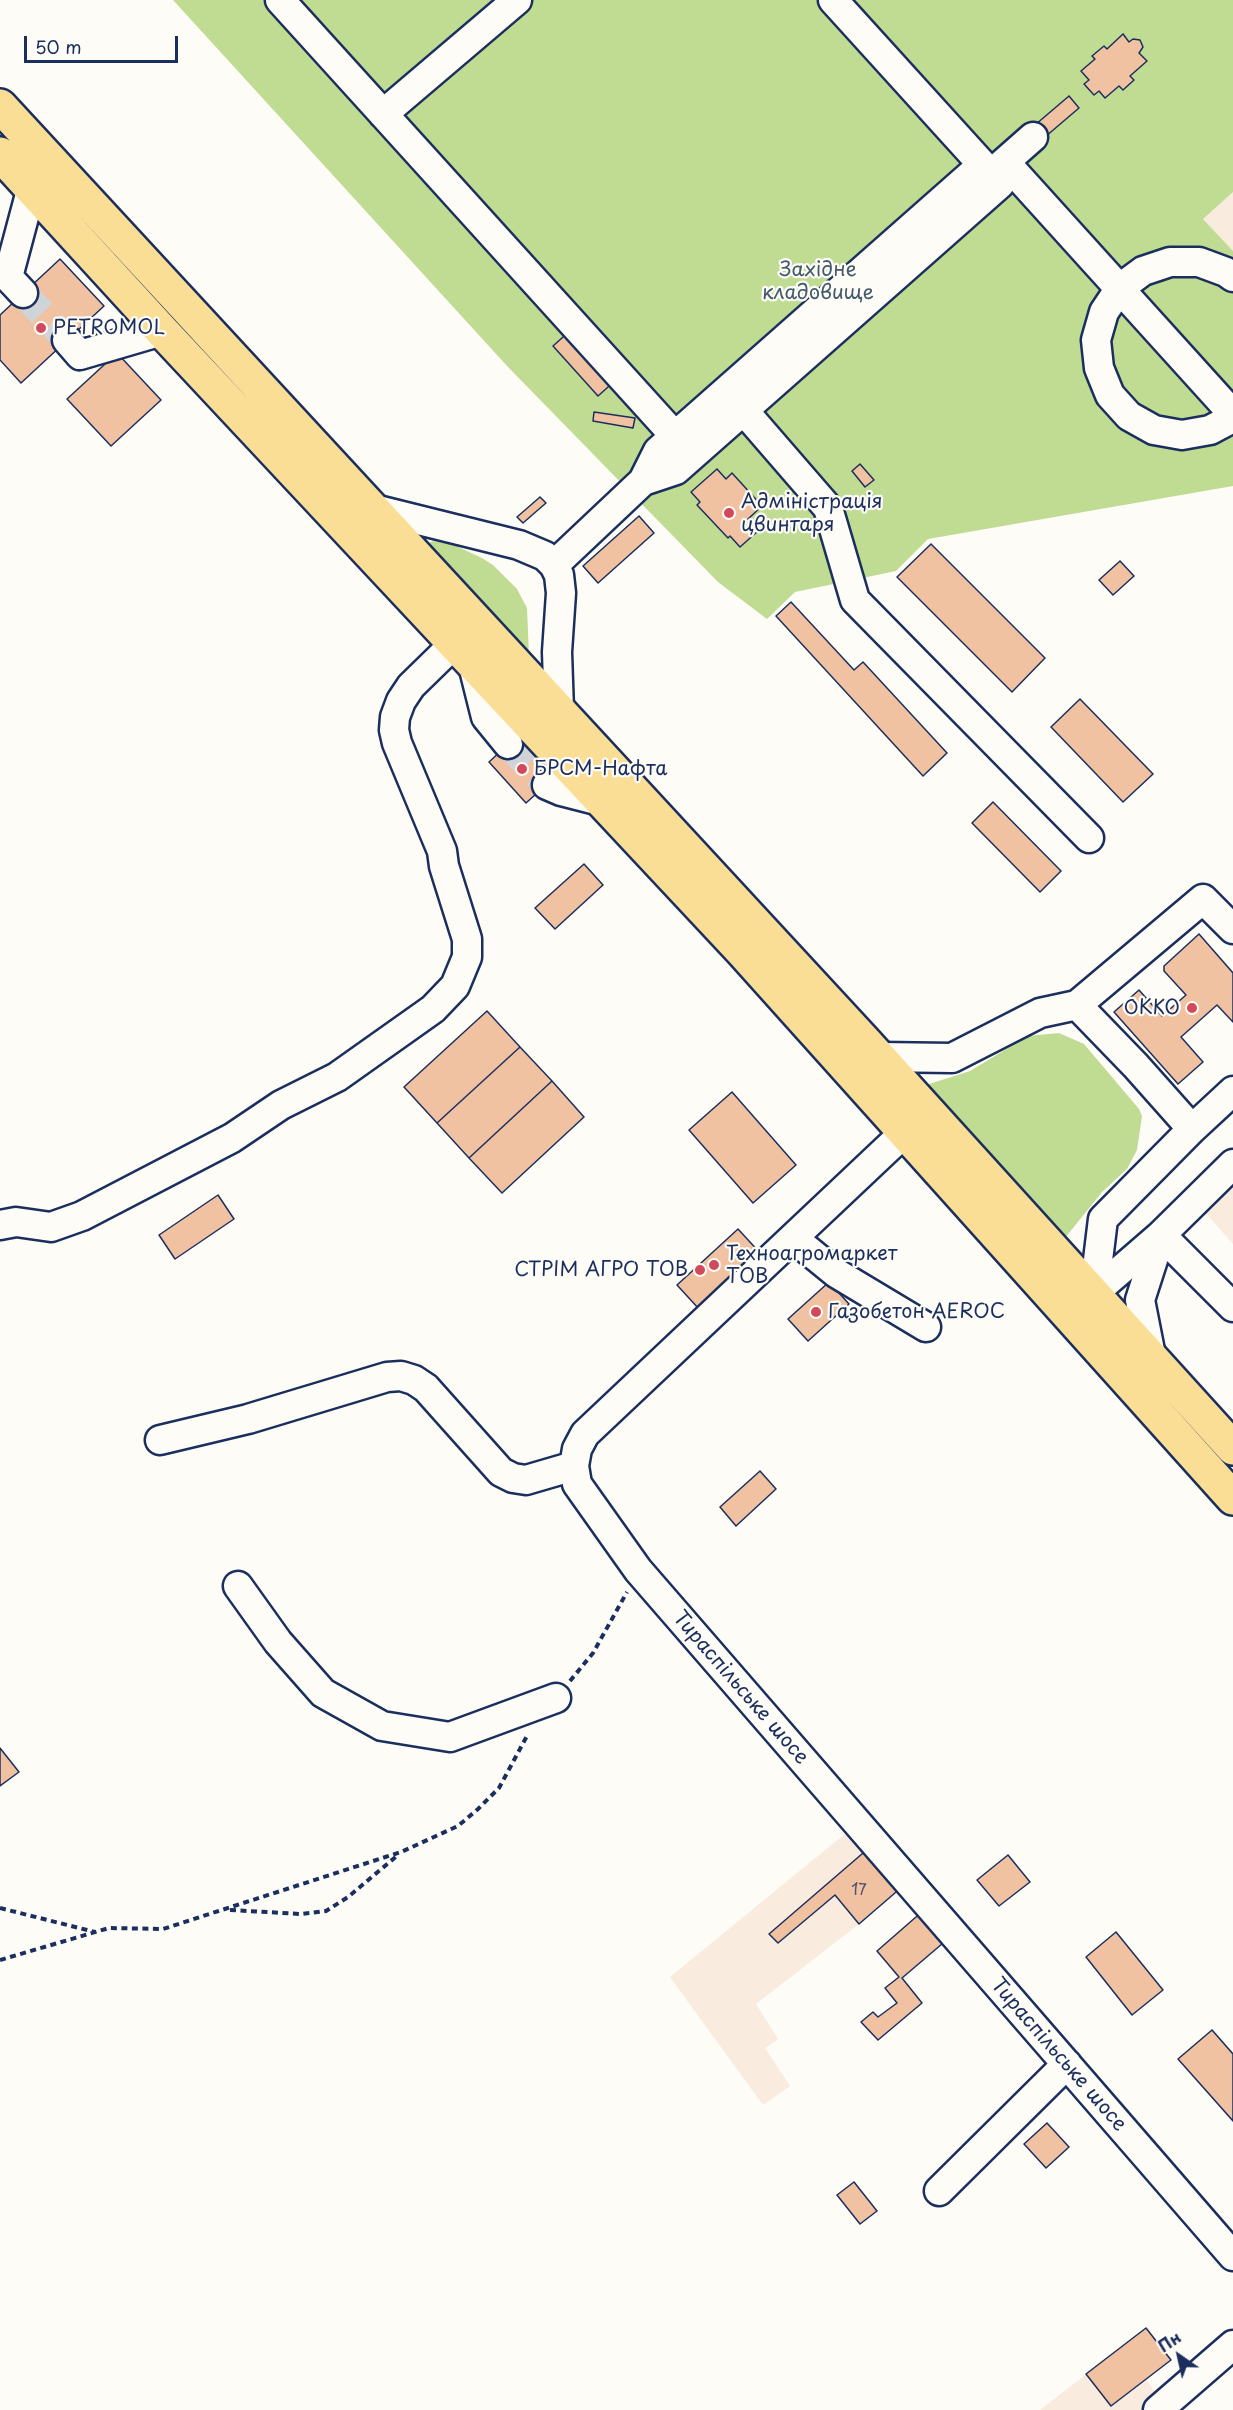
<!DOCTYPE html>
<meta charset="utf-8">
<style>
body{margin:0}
#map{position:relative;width:1233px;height:2410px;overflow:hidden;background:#fdfcf7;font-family:"Playpen Sans",sans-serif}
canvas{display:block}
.north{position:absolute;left:1149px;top:2326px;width:60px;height:60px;-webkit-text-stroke:4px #fdfcf7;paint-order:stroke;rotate:326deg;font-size:16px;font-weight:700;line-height:24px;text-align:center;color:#1b2f5e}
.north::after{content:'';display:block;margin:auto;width:21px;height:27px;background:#1b2f5e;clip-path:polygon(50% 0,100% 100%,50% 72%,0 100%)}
.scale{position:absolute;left:24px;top:36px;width:154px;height:27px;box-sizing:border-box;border:3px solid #1b2f5e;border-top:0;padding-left:8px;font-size:18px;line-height:21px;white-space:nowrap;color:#1b2f5e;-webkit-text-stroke:4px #fdfcf7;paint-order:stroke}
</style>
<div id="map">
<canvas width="1233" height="2410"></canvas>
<div class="north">Пн</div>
<div class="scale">50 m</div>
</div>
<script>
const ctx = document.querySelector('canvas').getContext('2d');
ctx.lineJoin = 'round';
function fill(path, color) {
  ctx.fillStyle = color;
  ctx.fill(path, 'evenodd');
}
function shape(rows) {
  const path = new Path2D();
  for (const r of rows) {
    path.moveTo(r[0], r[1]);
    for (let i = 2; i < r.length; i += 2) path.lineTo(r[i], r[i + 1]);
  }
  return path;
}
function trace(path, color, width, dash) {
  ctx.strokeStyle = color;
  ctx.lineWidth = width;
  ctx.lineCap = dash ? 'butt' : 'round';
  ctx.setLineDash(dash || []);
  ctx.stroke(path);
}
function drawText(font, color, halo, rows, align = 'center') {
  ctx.font = font + ' "Playpen Sans",sans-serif';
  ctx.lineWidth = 4.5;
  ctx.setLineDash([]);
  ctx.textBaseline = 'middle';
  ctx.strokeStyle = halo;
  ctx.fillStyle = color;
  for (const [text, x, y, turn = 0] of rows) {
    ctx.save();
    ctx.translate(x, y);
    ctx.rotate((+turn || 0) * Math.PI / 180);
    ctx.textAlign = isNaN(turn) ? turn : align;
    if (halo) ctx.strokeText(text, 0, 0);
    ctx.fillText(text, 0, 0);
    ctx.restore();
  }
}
const built = shape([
 [1233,192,1233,251,1203,219],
 [1233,1162,1233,1244,1194,1200],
 [852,1828,870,1847,859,1924,756,2004,778,2039,765,2048,790,2086,763,2105,670,1977],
 [1146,2328,1171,2360,1146,2379,1168,2410,1040,2410]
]);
const green = shape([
 [173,0,1233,0,1233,192,1203,219,1233,251,1233,486,928,539,896,571,795,592,767,619,718,582,508,367],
 [434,541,454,545,482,558,493,565,517,589,527,608,529,656,489,611,426,549,425,544],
 [1059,1033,1084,1044,1139,1109,1142,1116,1137,1150,1127,1169,1102,1192,1065,1238,923,1086,970,1071,1028,1036]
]);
const building = shape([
 [1123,34,1129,42,1133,39,1140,40,1143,47,1139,53,1147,61,1130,76,1134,80,1123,90,1119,86,1105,98,1099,91,1094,95,1084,84,1089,80,1081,71,1095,59,1092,56,1104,46,1107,49,1123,34],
 [1069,96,1079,108,1045,137,1035,125,1069,96],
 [60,259,104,306,21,383,0,360,0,315,60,259],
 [572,329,617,379,598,396,553,346,572,329],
 [117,353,161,400,111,446,67,399,117,353],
 [594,412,635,418,633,428,593,421,594,412],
 [860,464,874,480,865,487,852,471,860,464],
 [717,469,726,479,732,473,762,506,748,519,758,531,740,547,730,536,728,538,697,505,700,502,691,492,717,469],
 [540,497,546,503,523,523,517,517,540,497],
 [639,516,654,533,598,583,583,566,639,516],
 [931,544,1045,658,1012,692,897,577,931,544],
 [1120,561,1134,576,1113,595,1099,580,1120,561],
 [791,602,854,670,863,662,947,753,923,776,776,616,791,602],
 [1080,699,1153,774,1123,802,1051,727,1080,699],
 [518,735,556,776,526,803,489,762,518,735],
 [993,802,1061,871,1040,892,972,823,993,802],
 [584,864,603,885,555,929,535,908,584,864],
 [1199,934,1233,973,1233,1022,1217,1005,1181,1037,1203,1062,1178,1084,1114,1012,1139,990,1162,1016,1186,995,1164,971,1164,966,1199,934],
 [487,1011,520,1047,437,1123,404,1087,487,1011],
 [520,1047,552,1081,469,1158,437,1123,520,1047],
 [552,1081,584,1117,502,1193,469,1158,552,1081],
 [732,1092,796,1165,753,1203,689,1130,732,1092],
 [218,1195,234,1219,175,1259,159,1235,218,1195],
 [738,1229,761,1254,699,1309,677,1285,738,1229],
 [829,1282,849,1304,808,1341,788,1319,829,1282],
 [760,1471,776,1489,736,1526,720,1507,760,1471],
 [0,1748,19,1772,0,1786,0,1748],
 [870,1847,903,1886,859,1924,835,1895,778,1943,769,1934,870,1847],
 [1008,1855,1030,1882,999,1906,977,1880,1008,1855],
 [924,1910,949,1938,902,1978,922,2003,878,2040,861,2022,873,2012,878,2017,897,2003,885,1988,899,1977,877,1951,924,1910],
 [1116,1932,1163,1990,1132,2015,1086,1957,1116,1932],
 [1212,2030,1233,2054,1233,2121,1178,2059,1212,2030],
 [1047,2123,1069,2147,1046,2168,1024,2144,1047,2123],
 [854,2182,877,2211,860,2224,837,2195,854,2182],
 [1146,2328,1171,2360,1111,2406,1086,2374,1146,2328]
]);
const minorTunnel = shape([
 [23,293,67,340],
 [508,744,547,785]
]);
const path = shape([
 [570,1681,593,1653,627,1592],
 [0,1908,95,1932],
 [230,1910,301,1914,326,1911,348,1897,398,1855],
 [0,1960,109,1928,163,1929,401,1852,458,1826,478,1809,499,1788,528,1734]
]);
const minor = shape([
 [280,0,675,436],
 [383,114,517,0],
 [1005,162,1233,414],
 [991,174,1033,137],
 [1233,277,1226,272,1199,262,1170,262,1143,271,1120,288,1104,312,1096,340,1099,368,1110,395,1129,416,1154,430,1182,435,1210,430,1233,418],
 [23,293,8,277,32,187],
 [67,340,80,355,162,331],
 [744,411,828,508,855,600,1089,838],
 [643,481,676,470,1000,184,833,0],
 [370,508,519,545,545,556,554,565,559,575,561,593,557,652,559,711],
 [554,565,643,481,658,451,982,165],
 [472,661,486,717,508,744],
 [547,785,561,791,604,802],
 [1077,1005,1203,899,1233,929],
 [879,1057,952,1058,1040,1013,1077,1005,1136,1066,1192,1129,1103,1219,1094,1293],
 [1192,1129,1233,1091],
 [904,1133,585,1434,577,1449,574,1466,577,1484,638,1570,1233,2256],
 [0,1225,16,1222,51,1227,82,1216,232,1138,281,1105,337,1077,433,1009,455,986,467,957,467,939,444,866,442,851,397,743,394,730,395,717,401,701,411,686,455,643],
 [1161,1235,1233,1307],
 [793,1238,836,1273,926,1327],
 [1094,1293,1161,1235,1233,1164],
 [1151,1356,1140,1300,1161,1235],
 [160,1440,248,1419,387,1377,401,1376,414,1380,426,1388,501,1472,513,1478,526,1480,574,1466],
 [238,1586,278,1642,323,1693,382,1726,450,1737,556,1698],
 [939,2191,1067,2064],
 [1158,2410,1233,2345]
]);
const highway = shape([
 [0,106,865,1042,1233,1448],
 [0,154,162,331,742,951,1233,1498]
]);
const markers = [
 [41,328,6,"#d1495b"],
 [729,513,6,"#d1495b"],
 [522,769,6,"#d1495b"],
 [1192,1008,6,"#d1495b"],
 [714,1265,6,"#d1495b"],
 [700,1270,6,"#d1495b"],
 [816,1312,6,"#d1495b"]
];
const numberNames = [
 ["17",859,1891]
];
const parkNames = [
 ["Західне",818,270],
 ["кладовище",818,293]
];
const poiNames = [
 ["PETROMOL",53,328],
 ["Адміністрація",741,502],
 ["цвинтаря",741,525],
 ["БРСМ-Нафта",534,769],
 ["ОККО",1180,1008,"right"],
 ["Техноагромаркет",726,1254],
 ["ТОВ",726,1277],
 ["СТРІМ АГРО ТОВ",688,1270,"right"],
 ["Газобетон AEROC",828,1312]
];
const streetNames = [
 ["Тираспільське шосе",740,1688,49],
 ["Тираспільське шосе",1058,2055,49]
];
fill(built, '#f9ebdd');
fill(green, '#c0db92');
fill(building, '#f1c2a1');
trace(building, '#1b2f5e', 1.5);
trace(minorTunnel, '#d0d3d8', 28, [28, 14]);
trace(minor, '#1b2f5e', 33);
trace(highway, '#1b2f5e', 38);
trace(path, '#1b2f5e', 4, [6, 4.5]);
trace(minor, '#fdfcf7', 28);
trace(highway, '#fbde96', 33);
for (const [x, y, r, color] of markers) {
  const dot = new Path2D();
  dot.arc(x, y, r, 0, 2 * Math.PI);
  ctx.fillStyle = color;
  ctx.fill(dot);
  trace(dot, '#fdfcf7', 2);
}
drawText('16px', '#50546f', null, numberNames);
drawText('20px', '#445a6b', '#fdfcf7', parkNames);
drawText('20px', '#1b2f5e', '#fdfcf7', poiNames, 'left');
drawText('20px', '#1b2f5e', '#fdfcf7', streetNames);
</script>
